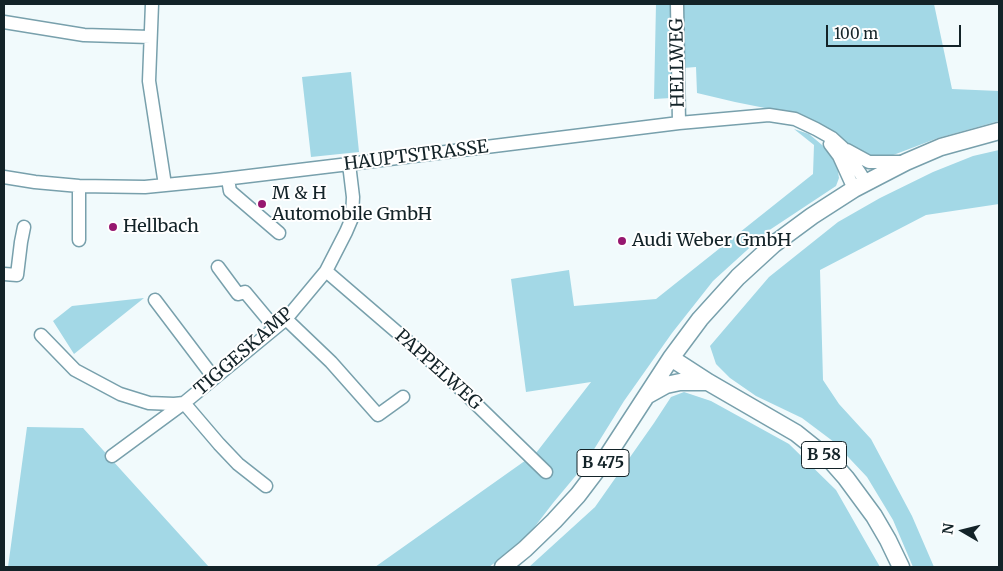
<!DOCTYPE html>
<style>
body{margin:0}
#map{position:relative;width:1003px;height:571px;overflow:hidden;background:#f1fafc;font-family:Merriweather,serif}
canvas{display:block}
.frame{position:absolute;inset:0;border:5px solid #132328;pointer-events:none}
.north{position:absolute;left:938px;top:506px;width:50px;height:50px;-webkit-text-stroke:4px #fff;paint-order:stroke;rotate:278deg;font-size:14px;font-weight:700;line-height:20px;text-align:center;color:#132328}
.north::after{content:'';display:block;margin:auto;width:18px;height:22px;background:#132328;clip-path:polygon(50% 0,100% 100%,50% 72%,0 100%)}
.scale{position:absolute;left:826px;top:25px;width:135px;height:22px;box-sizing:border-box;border:2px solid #132328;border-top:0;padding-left:6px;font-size:15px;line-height:18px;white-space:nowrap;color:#132328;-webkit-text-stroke:4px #fff;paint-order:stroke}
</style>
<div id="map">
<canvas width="1003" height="571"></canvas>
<div class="frame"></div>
<div class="north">N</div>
<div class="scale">100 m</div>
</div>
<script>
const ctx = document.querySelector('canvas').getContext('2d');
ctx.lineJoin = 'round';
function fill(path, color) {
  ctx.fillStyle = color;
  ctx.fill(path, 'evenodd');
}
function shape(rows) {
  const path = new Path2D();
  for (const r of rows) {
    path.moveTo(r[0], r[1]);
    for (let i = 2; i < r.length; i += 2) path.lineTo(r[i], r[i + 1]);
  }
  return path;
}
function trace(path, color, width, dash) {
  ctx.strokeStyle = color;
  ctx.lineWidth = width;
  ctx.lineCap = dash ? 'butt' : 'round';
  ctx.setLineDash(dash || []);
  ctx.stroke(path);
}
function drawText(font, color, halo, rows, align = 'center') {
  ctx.font = font + ' Merriweather,serif';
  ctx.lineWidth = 4;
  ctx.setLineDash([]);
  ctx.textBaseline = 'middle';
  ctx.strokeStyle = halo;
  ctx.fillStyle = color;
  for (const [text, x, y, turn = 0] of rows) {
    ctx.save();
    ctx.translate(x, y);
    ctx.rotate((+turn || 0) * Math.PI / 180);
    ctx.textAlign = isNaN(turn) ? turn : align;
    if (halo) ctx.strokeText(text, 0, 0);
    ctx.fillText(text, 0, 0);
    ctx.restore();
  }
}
const green = shape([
 [656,4,934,4,952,89,999,91,999,121,938,138,888,157,870,157,861,155,795,114,735,102,697,93,696,67,671,69,671,98,654,99],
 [351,72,359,152,311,157,302,77],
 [794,129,809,134,828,150,837,165,839,178,836,186,768,231,713,281,672,333,624,401,583,467,553,503,523,542,489,567,375,567,536,453,591,382,526,392,511,279,569,270,574,306,656,299,813,174,814,145],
 [999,150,999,204,926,215,820,270,823,380,839,404,871,439,912,516,934,567,913,567,893,520,867,477,834,442,802,418,756,396,730,378,716,364,710,346,769,277,838,222,880,198,933,172,973,156],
 [144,298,74,354,53,321,72,306],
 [684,392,711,401,789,444,836,490,880,567,529,567,595,507,654,423,671,397],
 [27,427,83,428,209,567,8,567]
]);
const minor = shape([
 [152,4,149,81,165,185],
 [677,4,679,123],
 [4,22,84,35,150,37],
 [830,144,839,156,854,189],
 [847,150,869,162,904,162],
 [4,177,35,182,79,186,145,187,216,180,349,164,679,123,769,115,795,119,816,129,832,138,843,148,860,173,866,183],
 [228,179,230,191,279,233],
 [79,186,79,240],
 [218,267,238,294,245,292,275,328],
 [326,271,441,370,546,472],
 [4,274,17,275,21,242,24,227],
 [155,300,214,378],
 [286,319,331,362,378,415,403,397],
 [41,335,75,370,120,394,149,403,174,404,184,403,219,444,238,464,266,486],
 [112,456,184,403,286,319,326,271,346,232,352,218,353,197,349,164]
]);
const major = shape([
 [671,358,708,382,796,433,831,461,846,478,874,516,888,540,901,567],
 [648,395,666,385,680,382,708,382],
 [503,567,525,549,554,521,578,495,606,458,671,358,700,319,738,277,774,244,812,216,854,189,877,177,906,162,941,147,999,131]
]);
const markers = [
 [262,204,5,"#96176f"],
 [113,227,5,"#96176f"],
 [622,241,5,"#96176f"]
];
const shields = [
 [824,455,45],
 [603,463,52]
];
const shieldNames = [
 ["B 58",824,455],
 ["B 475",603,463]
];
const streetNames = [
 ["HELLWEG",678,63,-91],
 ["HAUPTSTRASSE",416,156,-7],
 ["TIGGESKAMP",244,352,-41],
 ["PAPPELWEG",438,370,42]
];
const poiNames = [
 ["M & H",272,194],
 ["Automobile GmbH",272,215],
 ["Hellbach",123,227],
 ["Audi Weber GmbH",632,241]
];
fill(green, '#a3d8e6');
trace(minor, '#78a0ac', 15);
trace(major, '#78a0ac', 19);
trace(minor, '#fff', 12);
trace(major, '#fff', 16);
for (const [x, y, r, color] of markers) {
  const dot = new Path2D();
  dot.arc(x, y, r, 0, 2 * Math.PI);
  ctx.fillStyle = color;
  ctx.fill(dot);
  trace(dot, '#fff', 2);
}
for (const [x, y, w] of shields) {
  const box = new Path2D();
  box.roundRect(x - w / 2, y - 13.5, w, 27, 4);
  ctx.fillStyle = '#fff';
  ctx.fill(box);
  trace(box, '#132328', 1);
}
drawText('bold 16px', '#132328', null, shieldNames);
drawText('18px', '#132328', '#fff', streetNames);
drawText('18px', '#132328', '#fff', poiNames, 'left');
</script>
